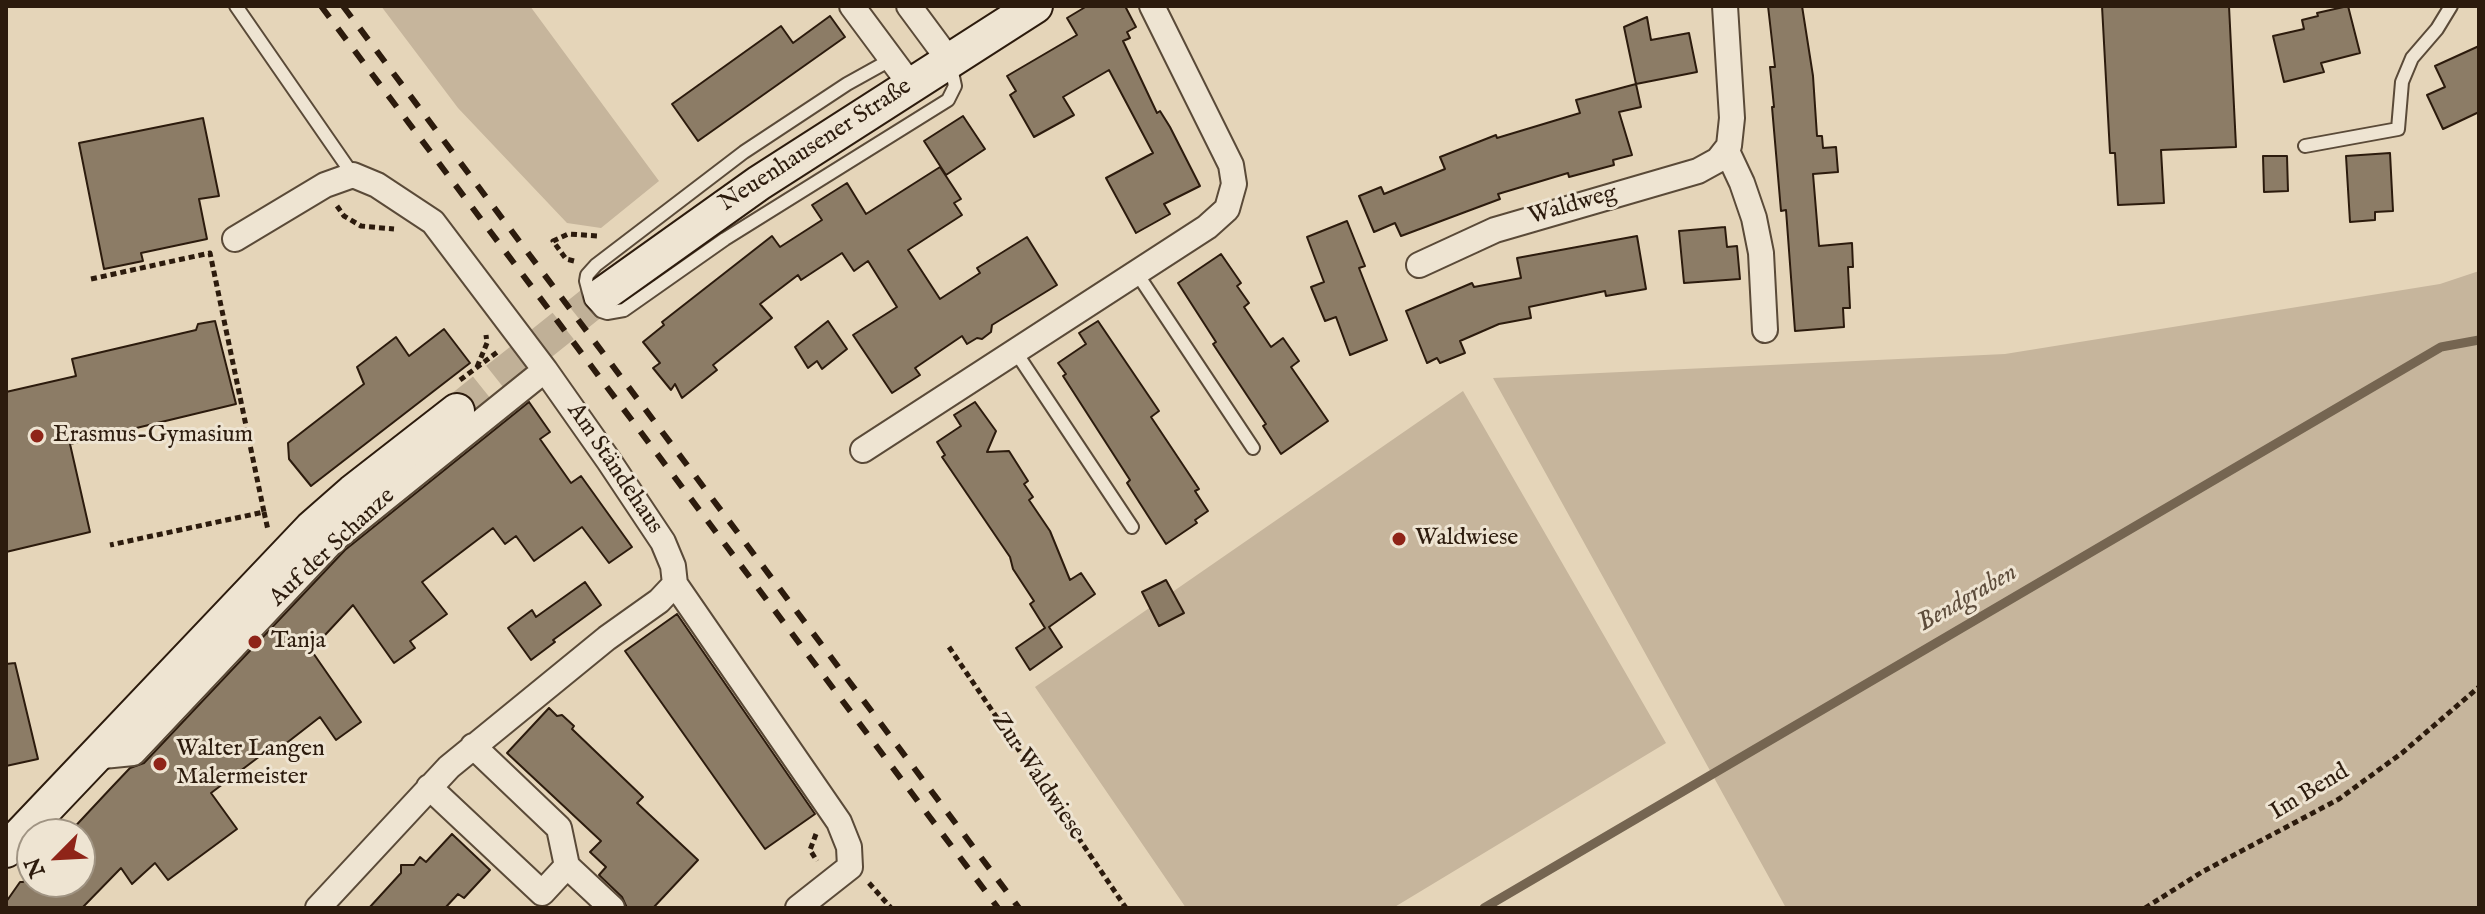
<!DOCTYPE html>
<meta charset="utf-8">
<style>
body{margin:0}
#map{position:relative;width:2485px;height:914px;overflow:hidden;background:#e5d5b9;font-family:"IM FELL English",serif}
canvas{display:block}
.frame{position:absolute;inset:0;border:8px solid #2c1b0d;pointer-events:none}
.north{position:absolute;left:16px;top:818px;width:80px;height:80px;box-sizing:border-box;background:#eee4d2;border:2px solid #a09483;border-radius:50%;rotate:246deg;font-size:22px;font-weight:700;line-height:32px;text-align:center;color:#2c1b0d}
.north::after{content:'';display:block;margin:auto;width:28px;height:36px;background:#8f2418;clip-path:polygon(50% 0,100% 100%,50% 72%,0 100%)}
</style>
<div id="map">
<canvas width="2485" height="914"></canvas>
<div class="frame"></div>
<div class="north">N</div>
</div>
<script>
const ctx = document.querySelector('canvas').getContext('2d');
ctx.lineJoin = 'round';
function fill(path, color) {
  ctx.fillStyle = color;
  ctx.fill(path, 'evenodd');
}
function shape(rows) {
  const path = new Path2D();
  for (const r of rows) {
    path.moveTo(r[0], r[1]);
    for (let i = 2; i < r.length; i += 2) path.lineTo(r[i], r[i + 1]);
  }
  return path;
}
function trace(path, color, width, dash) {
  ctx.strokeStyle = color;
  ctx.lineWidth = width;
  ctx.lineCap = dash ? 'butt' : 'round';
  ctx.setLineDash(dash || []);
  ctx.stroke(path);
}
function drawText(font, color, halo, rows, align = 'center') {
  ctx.font = font + ' "IM FELL English",serif';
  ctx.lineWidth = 6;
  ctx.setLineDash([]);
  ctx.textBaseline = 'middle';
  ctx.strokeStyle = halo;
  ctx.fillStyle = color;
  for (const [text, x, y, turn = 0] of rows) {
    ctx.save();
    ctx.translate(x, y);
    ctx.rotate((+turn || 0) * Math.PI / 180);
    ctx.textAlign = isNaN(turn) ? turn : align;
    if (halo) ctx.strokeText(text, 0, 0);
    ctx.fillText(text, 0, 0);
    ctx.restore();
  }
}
const green = shape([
 [381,6,530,6,659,181,601,228,567,223,458,108],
 [2479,271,2479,908,1786,908,1493,378,2005,354,2440,284],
 [1463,391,1666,743,1393,908,1186,908,1035,687]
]);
const stream = shape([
 [1484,908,2441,347,2479,340]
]);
const building = shape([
 [1087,6,1125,6,1136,27,1127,32,1130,38,1123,41,1157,113,1160,111,1170,127,1200,186,1164,204,1170,214,1136,233,1106,178,1153,153,1109,70,1063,97,1074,115,1034,137,1010,95,1016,91,1007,76,1077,35,1067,18,1087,6],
 [1768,6,1802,6,1813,76,1817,136,1822,136,1823,148,1836,147,1838,172,1813,174,1819,246,1852,243,1853,267,1848,267,1850,308,1843,308,1844,327,1795,331,1786,210,1781,211,1772,107,1774,107,1770,67,1775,67,1768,6],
 [2102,6,2229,6,2236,147,2161,150,2164,203,2118,205,2115,153,2110,153,2102,6],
 [2348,6,2360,53,2321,63,2324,72,2284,82,2273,36,2304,29,2302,20,2318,16,2317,13,2348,6],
 [830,16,845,37,698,141,672,104,781,26,793,43,830,16],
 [1647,17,1651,40,1689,33,1697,72,1636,84,1641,107,1619,112,1632,155,1613,160,1614,165,1569,177,1568,173,1498,194,1500,199,1401,236,1395,223,1374,232,1359,196,1381,187,1384,194,1445,169,1440,157,1496,135,1497,138,1580,113,1576,100,1636,84,1624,27,1647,17],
 [2479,46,2479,112,2443,129,2427,95,2445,87,2435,66,2479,46],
 [963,116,985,149,946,175,924,141,963,116],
 [203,118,219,196,199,199,207,239,141,253,143,261,104,269,79,143,203,118],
 [2390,153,2393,211,2375,212,2375,220,2350,222,2346,156,2390,153],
 [2263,156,2287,156,2288,191,2264,192,2263,156],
 [940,167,961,199,954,203,962,215,908,250,940,299,980,273,977,268,1027,237,1057,285,992,325,991,332,982,339,977,338,967,344,962,336,915,368,920,375,892,393,853,335,897,307,868,261,854,271,842,253,801,280,798,275,760,304,772,318,713,365,717,370,682,398,675,384,671,390,653,368,660,363,643,342,664,325,662,322,772,236,780,247,822,220,812,205,847,183,866,214,940,167],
 [1347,221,1365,266,1359,268,1387,340,1350,355,1336,317,1325,321,1311,287,1324,282,1307,237,1347,221],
 [1725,227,1727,247,1737,246,1740,279,1684,283,1679,231,1725,227],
 [1637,236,1646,289,1606,296,1605,291,1529,307,1531,318,1499,324,1460,341,1465,353,1440,363,1437,358,1427,363,1406,311,1472,283,1474,287,1521,278,1517,258,1637,236],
 [1221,254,1241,283,1237,286,1249,303,1244,307,1271,347,1283,338,1299,361,1291,367,1328,421,1281,454,1263,426,1266,424,1213,344,1216,342,1178,283,1221,254],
 [215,321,236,404,70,444,90,532,6,552,6,392,76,376,72,359,196,330,198,324,215,321],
 [828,321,847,349,822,369,817,361,808,368,795,347,828,321],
 [1098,321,1159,411,1151,417,1199,489,1195,491,1208,511,1195,520,1197,523,1166,544,1127,483,1130,480,1063,376,1066,374,1058,363,1086,344,1079,333,1098,321],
 [444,329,470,363,311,486,289,459,288,443,364,384,357,367,396,337,409,356,444,329],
 [529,402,550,432,540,439,571,483,581,476,632,547,609,563,582,527,534,561,516,536,505,544,493,528,422,582,447,614,410,641,415,648,394,663,353,605,311,650,361,722,336,740,320,717,275,752,272,747,211,793,237,829,168,880,155,863,132,884,121,868,82,908,6,908,6,902,20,882,23,882,32,873,32,882,80,882,80,834,68,834,111,788,130,768,144,763,345,550,529,402],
 [975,402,996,431,987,452,1009,451,1028,481,1024,484,1033,497,1029,500,1050,531,1070,580,1081,573,1095,594,1049,627,1062,647,1030,670,1016,648,1045,628,1030,604,1034,601,1013,569,1010,557,942,457,945,455,937,442,961,426,954,415,975,402],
 [1166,580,1184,613,1159,626,1142,592,1166,580],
 [585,582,601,605,553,640,555,642,531,660,508,628,532,610,536,617,585,582],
 [677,614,815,814,765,849,625,651,677,614],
 [15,663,38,759,6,766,6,664,15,663],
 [549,708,557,716,562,715,574,726,572,729,643,797,637,803,698,860,653,908,627,908,622,897,599,875,606,867,590,852,601,841,507,753,549,708],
 [452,834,490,870,464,898,458,894,445,908,369,908,401,873,401,865,414,865,420,857,426,862,452,834]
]);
const secondaryTunnel = shape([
 [457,411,602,295]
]);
const path = shape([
 [337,206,344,216,361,226,394,229],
 [574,261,566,259,553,241,568,234,598,236],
 [91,279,210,253,264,512,110,545],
 [477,367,487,343,486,335],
 [460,380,500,350],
 [264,512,268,530],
 [949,647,1126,908],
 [816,834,810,850,817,861],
 [869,883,891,908],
 [2145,908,2202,872,2339,799,2402,753,2479,687]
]);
const service = shape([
 [236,6,353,175],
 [892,59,847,84,744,152,596,265,587,275,586,281,591,300,601,311,607,313,624,310,725,239,948,100,955,86,950,63],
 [2305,146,2398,129,2402,82,2412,58,2437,29,2451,6],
 [1136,272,1253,448],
 [1015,351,1132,527]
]);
const minor = shape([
 [852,6,910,84],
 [909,6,949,60],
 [1727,151,1742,183,1754,218,1761,253,1765,330],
 [235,239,325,185,353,175,377,185,433,222,545,370,609,461,663,542,673,566,675,584,839,822,849,847,850,867,798,908],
 [1419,265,1495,230,1698,171,1718,160,1729,146,1732,118,1725,6],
 [863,450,1207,227,1227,209,1234,184,1231,165,1152,6],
 [473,746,559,828,567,866],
 [93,757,133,753,335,539,545,370],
 [429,787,542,893,567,866,612,908],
 [318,908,449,767,607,638,659,601,675,584]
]);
const secondary = shape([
 [602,295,759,183,1035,6],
 [6,850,312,528,353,492,457,411]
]);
const rail = shape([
 [321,6,998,908],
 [343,6,1019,908]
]);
const markers = [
 [37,436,8,"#8f2418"],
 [1399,539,8,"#8f2418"],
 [255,642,8,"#8f2418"],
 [160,764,8,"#8f2418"]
];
const streetNames = [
 ["Neuenhausener Straße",816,146,-33],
 ["Waldweg",1573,206,-16],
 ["Am Ständehaus",614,469,56],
 ["Auf der Schanze",333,548,-43],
 ["Zur Waldwiese",1037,777,56],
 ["Im Bend",2310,793,-31]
];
const poiNames = [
 ["Erasmus-Gymasium",53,436],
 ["Waldwiese",1415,539],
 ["Tanja",271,642],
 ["Walter Langen",176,750],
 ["Malermeister",176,778]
];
const waterNames = [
 ["Bendgraben",1968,599,-30]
];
fill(green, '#c6b59c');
trace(stream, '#756551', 9);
fill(building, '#8c7c66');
trace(building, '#2c1b0d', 2);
trace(secondaryTunnel, '#c0b097', 34, [34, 17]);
trace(service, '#5a4a38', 16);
trace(minor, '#5a4a38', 28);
trace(secondary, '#2c1b0d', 38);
trace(path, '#2c1b0d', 5, [6, 4]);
trace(service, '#eee4d2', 12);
trace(minor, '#eee4d2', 24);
trace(secondary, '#eee4d2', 34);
trace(rail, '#2c1b0d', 6, [14, 14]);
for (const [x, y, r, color] of markers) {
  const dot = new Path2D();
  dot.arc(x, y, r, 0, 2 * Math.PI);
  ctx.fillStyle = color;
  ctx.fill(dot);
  trace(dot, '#eee4d2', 3);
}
drawText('24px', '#2c1b0d', '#eee4d2', streetNames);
drawText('24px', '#2c1b0d', '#eee4d2', poiNames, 'left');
drawText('italic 26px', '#5d4c3b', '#eee4d2', waterNames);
</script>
